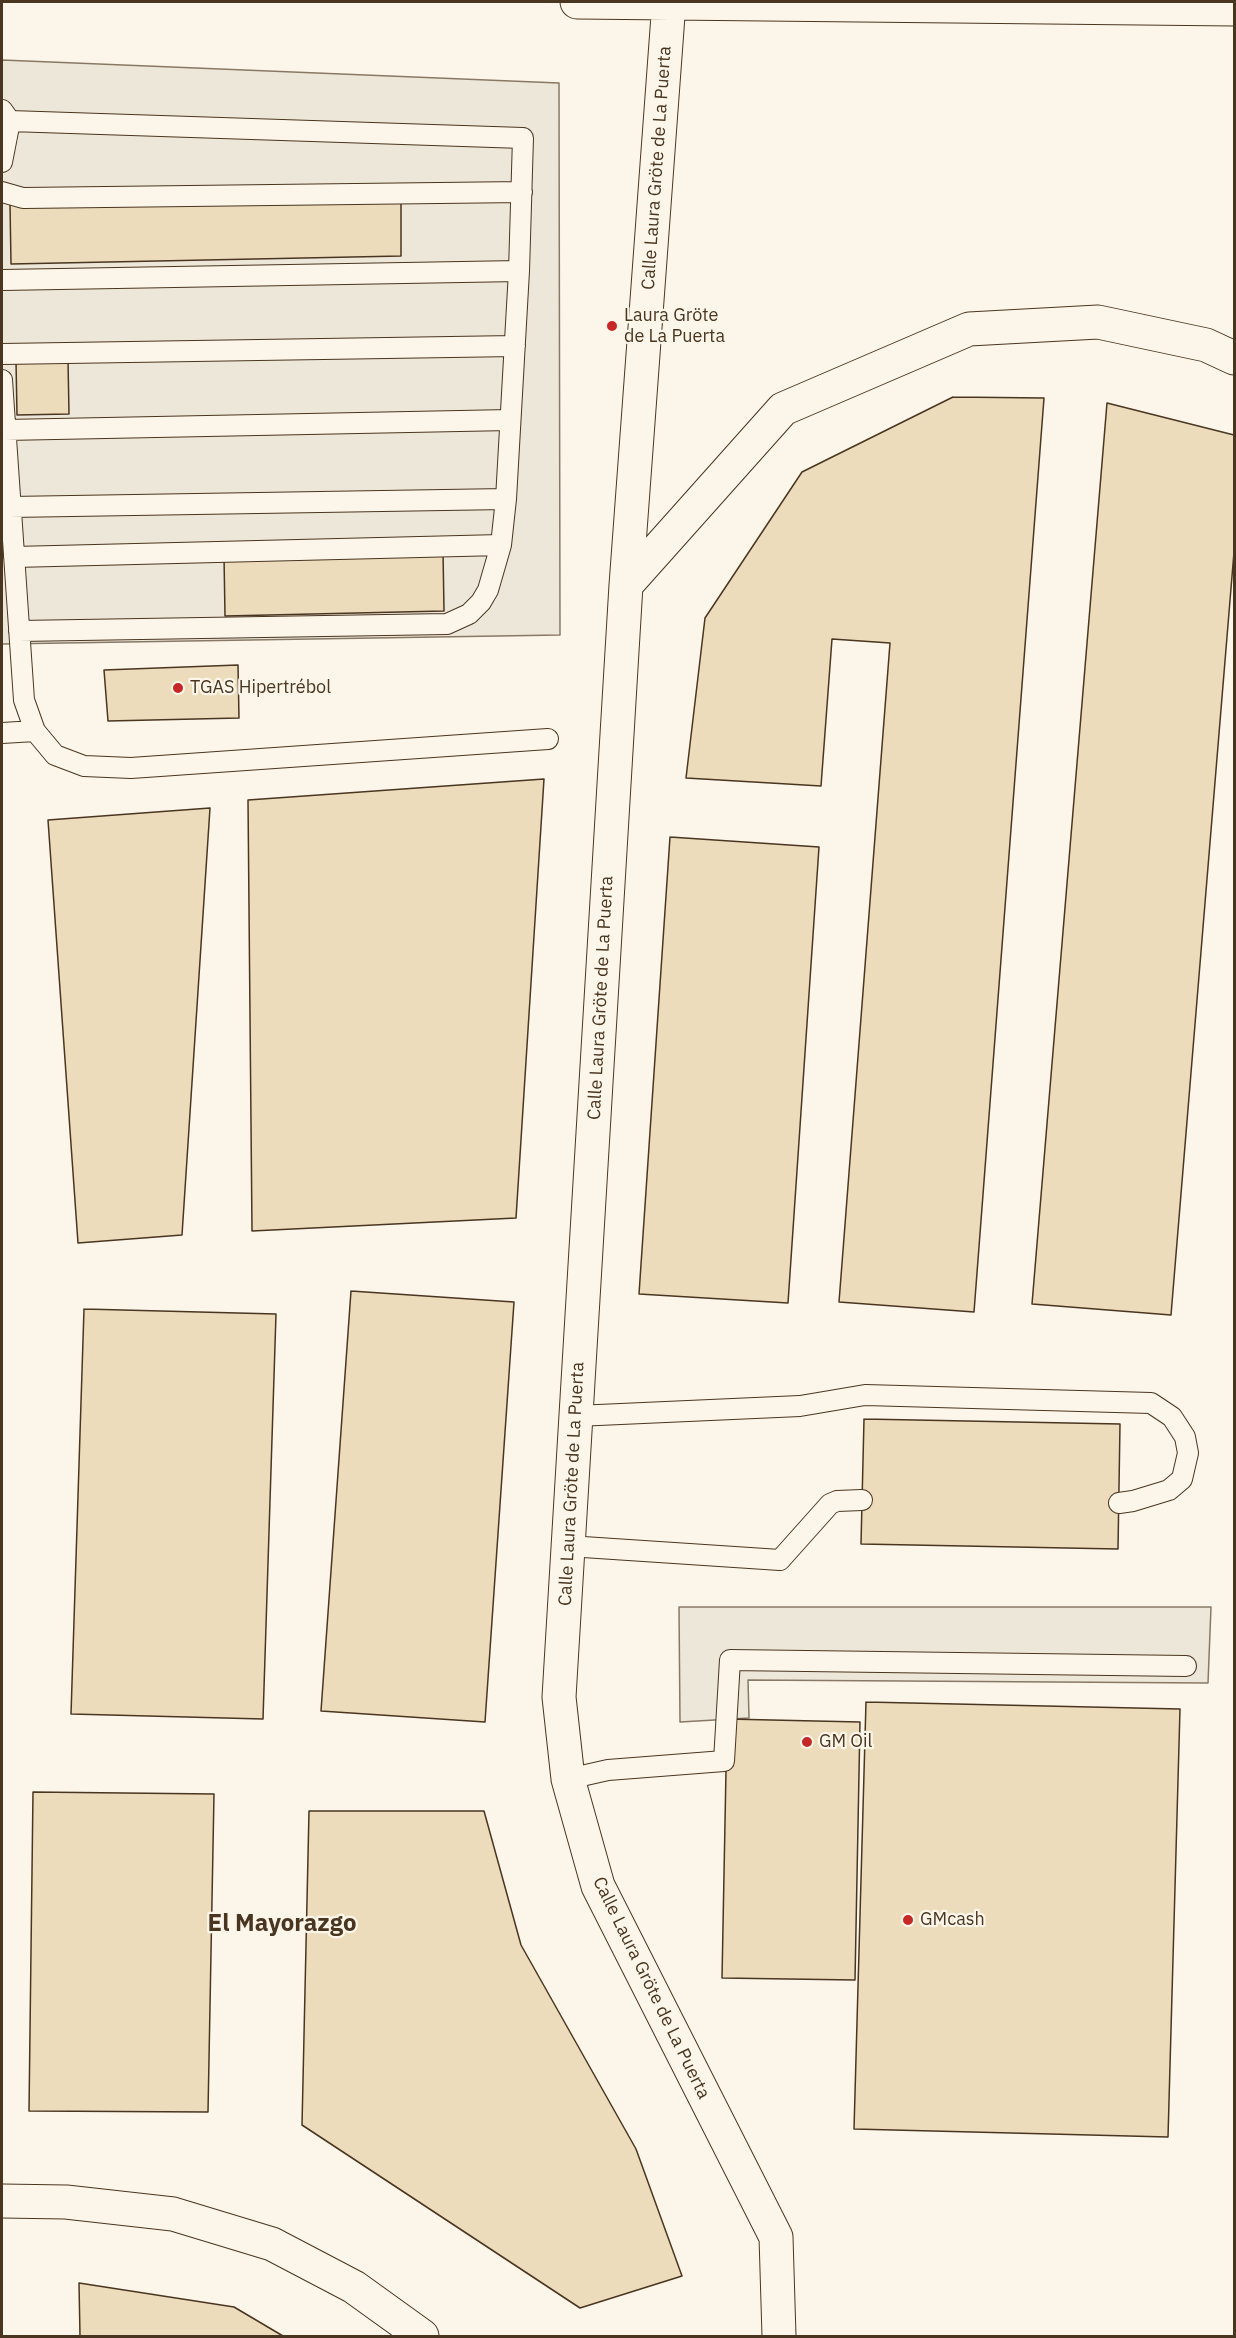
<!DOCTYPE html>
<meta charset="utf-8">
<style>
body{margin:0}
#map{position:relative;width:1236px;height:2338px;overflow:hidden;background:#fbf6e9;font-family:"IBM Plex Sans",sans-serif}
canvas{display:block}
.frame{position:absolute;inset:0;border:3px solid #4a3520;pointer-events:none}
</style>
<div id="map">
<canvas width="1236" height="2338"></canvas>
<div class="frame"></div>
</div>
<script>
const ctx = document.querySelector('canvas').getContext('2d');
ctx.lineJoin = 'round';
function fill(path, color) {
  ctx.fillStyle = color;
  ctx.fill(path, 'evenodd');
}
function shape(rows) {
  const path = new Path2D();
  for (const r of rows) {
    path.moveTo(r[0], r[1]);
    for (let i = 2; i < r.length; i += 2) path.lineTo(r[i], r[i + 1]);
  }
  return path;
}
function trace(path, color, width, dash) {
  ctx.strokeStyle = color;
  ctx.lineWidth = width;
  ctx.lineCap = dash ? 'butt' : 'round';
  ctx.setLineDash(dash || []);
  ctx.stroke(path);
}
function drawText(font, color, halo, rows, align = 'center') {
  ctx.font = font + ' "IBM Plex Sans",sans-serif';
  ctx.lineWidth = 4.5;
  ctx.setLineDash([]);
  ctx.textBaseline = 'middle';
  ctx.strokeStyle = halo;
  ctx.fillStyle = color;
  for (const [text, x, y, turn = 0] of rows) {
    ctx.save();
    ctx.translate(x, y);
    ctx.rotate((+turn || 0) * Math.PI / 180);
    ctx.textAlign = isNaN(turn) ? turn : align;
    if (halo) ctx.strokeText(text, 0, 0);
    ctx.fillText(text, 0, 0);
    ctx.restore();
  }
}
const parking = shape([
 [2,60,559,83,560,635,2,644,2,60],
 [679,1607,1211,1607,1208,1683,748,1680,749,1718,680,1722,679,1607]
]);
const building = shape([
 [401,196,401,256,11,264,10,204,401,196],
 [68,360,69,414,17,415,16,361,68,360],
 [953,397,1044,398,974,1312,839,1302,890,643,832,639,821,786,686,778,705,618,802,472,953,397],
 [1107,403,1234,435,1234,552,1171,1315,1032,1304,1107,403],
 [443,551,444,611,225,616,224,556,443,551],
 [238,665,239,718,108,721,104,670,238,665],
 [544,779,516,1218,252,1231,248,800,544,779],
 [210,808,182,1235,78,1243,48,820,210,808],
 [670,837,819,847,788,1303,639,1294,670,837],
 [351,1291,514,1302,485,1722,321,1711,351,1291],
 [84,1309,276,1314,263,1719,71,1714,84,1309],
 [864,1419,1120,1424,1118,1549,861,1544,864,1419],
 [866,1702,1180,1709,1168,2137,854,2129,866,1702],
 [727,1719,860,1722,855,1980,722,1978,727,1719],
 [33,1792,214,1794,208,2112,29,2111,33,1792],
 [309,1811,484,1811,521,1945,636,2149,682,2276,580,2308,302,2125,309,1811],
 [79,2283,234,2307,283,2336,80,2336,79,2283]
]);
const lane = shape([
 [2,110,10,121,523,138,519,271,506,499,501,545,488,590,481,602,469,614,447,624,19,631],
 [2,162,10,121],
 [2,192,23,198,522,192],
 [2,280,519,271],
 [2,354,515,346],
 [2,380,24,700,35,731,55,755,84,766,131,768,548,739],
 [5,430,510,420],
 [10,507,506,499],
 [14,557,501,545],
 [2,733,35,731],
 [576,1416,800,1406,865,1395,1151,1403,1172,1417,1185,1437,1188,1453,1182,1479,1169,1490,1133,1501,1119,1503],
 [568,1546,780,1560,830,1504,837,1501,862,1500],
 [568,1779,608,1770,724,1761,730,1660,1186,1666]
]);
const street = shape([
 [577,2,1234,9],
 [669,2,626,585,559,1697,568,1779,598,1886,776,2237,779,2336],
 [626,585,783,409,969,329,1098,322,1206,345,1234,358],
 [2,2201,66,2202,173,2214,272,2244,354,2287,422,2336]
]);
const markers = [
 [612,326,6,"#c62828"],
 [178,688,6,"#c62828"],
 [807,1742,6,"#c62828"],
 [908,1920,6,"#c62828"]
];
const streetNames = [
 ["Calle Laura Gröte de La Puerta",657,168,-86],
 ["Calle Laura Gröte de La Puerta",601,998,-87],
 ["Calle Laura Gröte de La Puerta",572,1484,-87],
 ["Calle Laura Gröte de La Puerta",651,1988,64]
];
const poiNames = [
 ["Laura Gröte",624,316],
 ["de La Puerta",624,337],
 ["TGAS Hipertrébol",190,688],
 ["GM Oil",819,1742],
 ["GMcash",920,1920]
];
const districtNames = [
 ["El Mayorazgo",282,1924]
];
fill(parking, '#ede7d9');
trace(parking, '#887966', 1.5);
fill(building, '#ecdcbc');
trace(building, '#4a3520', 1.5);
trace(lane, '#4a3520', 22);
trace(street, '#4a3520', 35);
trace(lane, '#fbf6e9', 20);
trace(street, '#fbf6e9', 33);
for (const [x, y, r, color] of markers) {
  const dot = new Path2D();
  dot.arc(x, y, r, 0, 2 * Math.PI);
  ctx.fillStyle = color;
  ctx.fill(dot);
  trace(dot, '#fbf6e9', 2);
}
drawText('18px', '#4a3520', '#fbf6e9', streetNames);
drawText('18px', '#4a3520', '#fbf6e9', poiNames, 'left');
drawText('bold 24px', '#4a3520', '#fbf6e9', districtNames);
</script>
